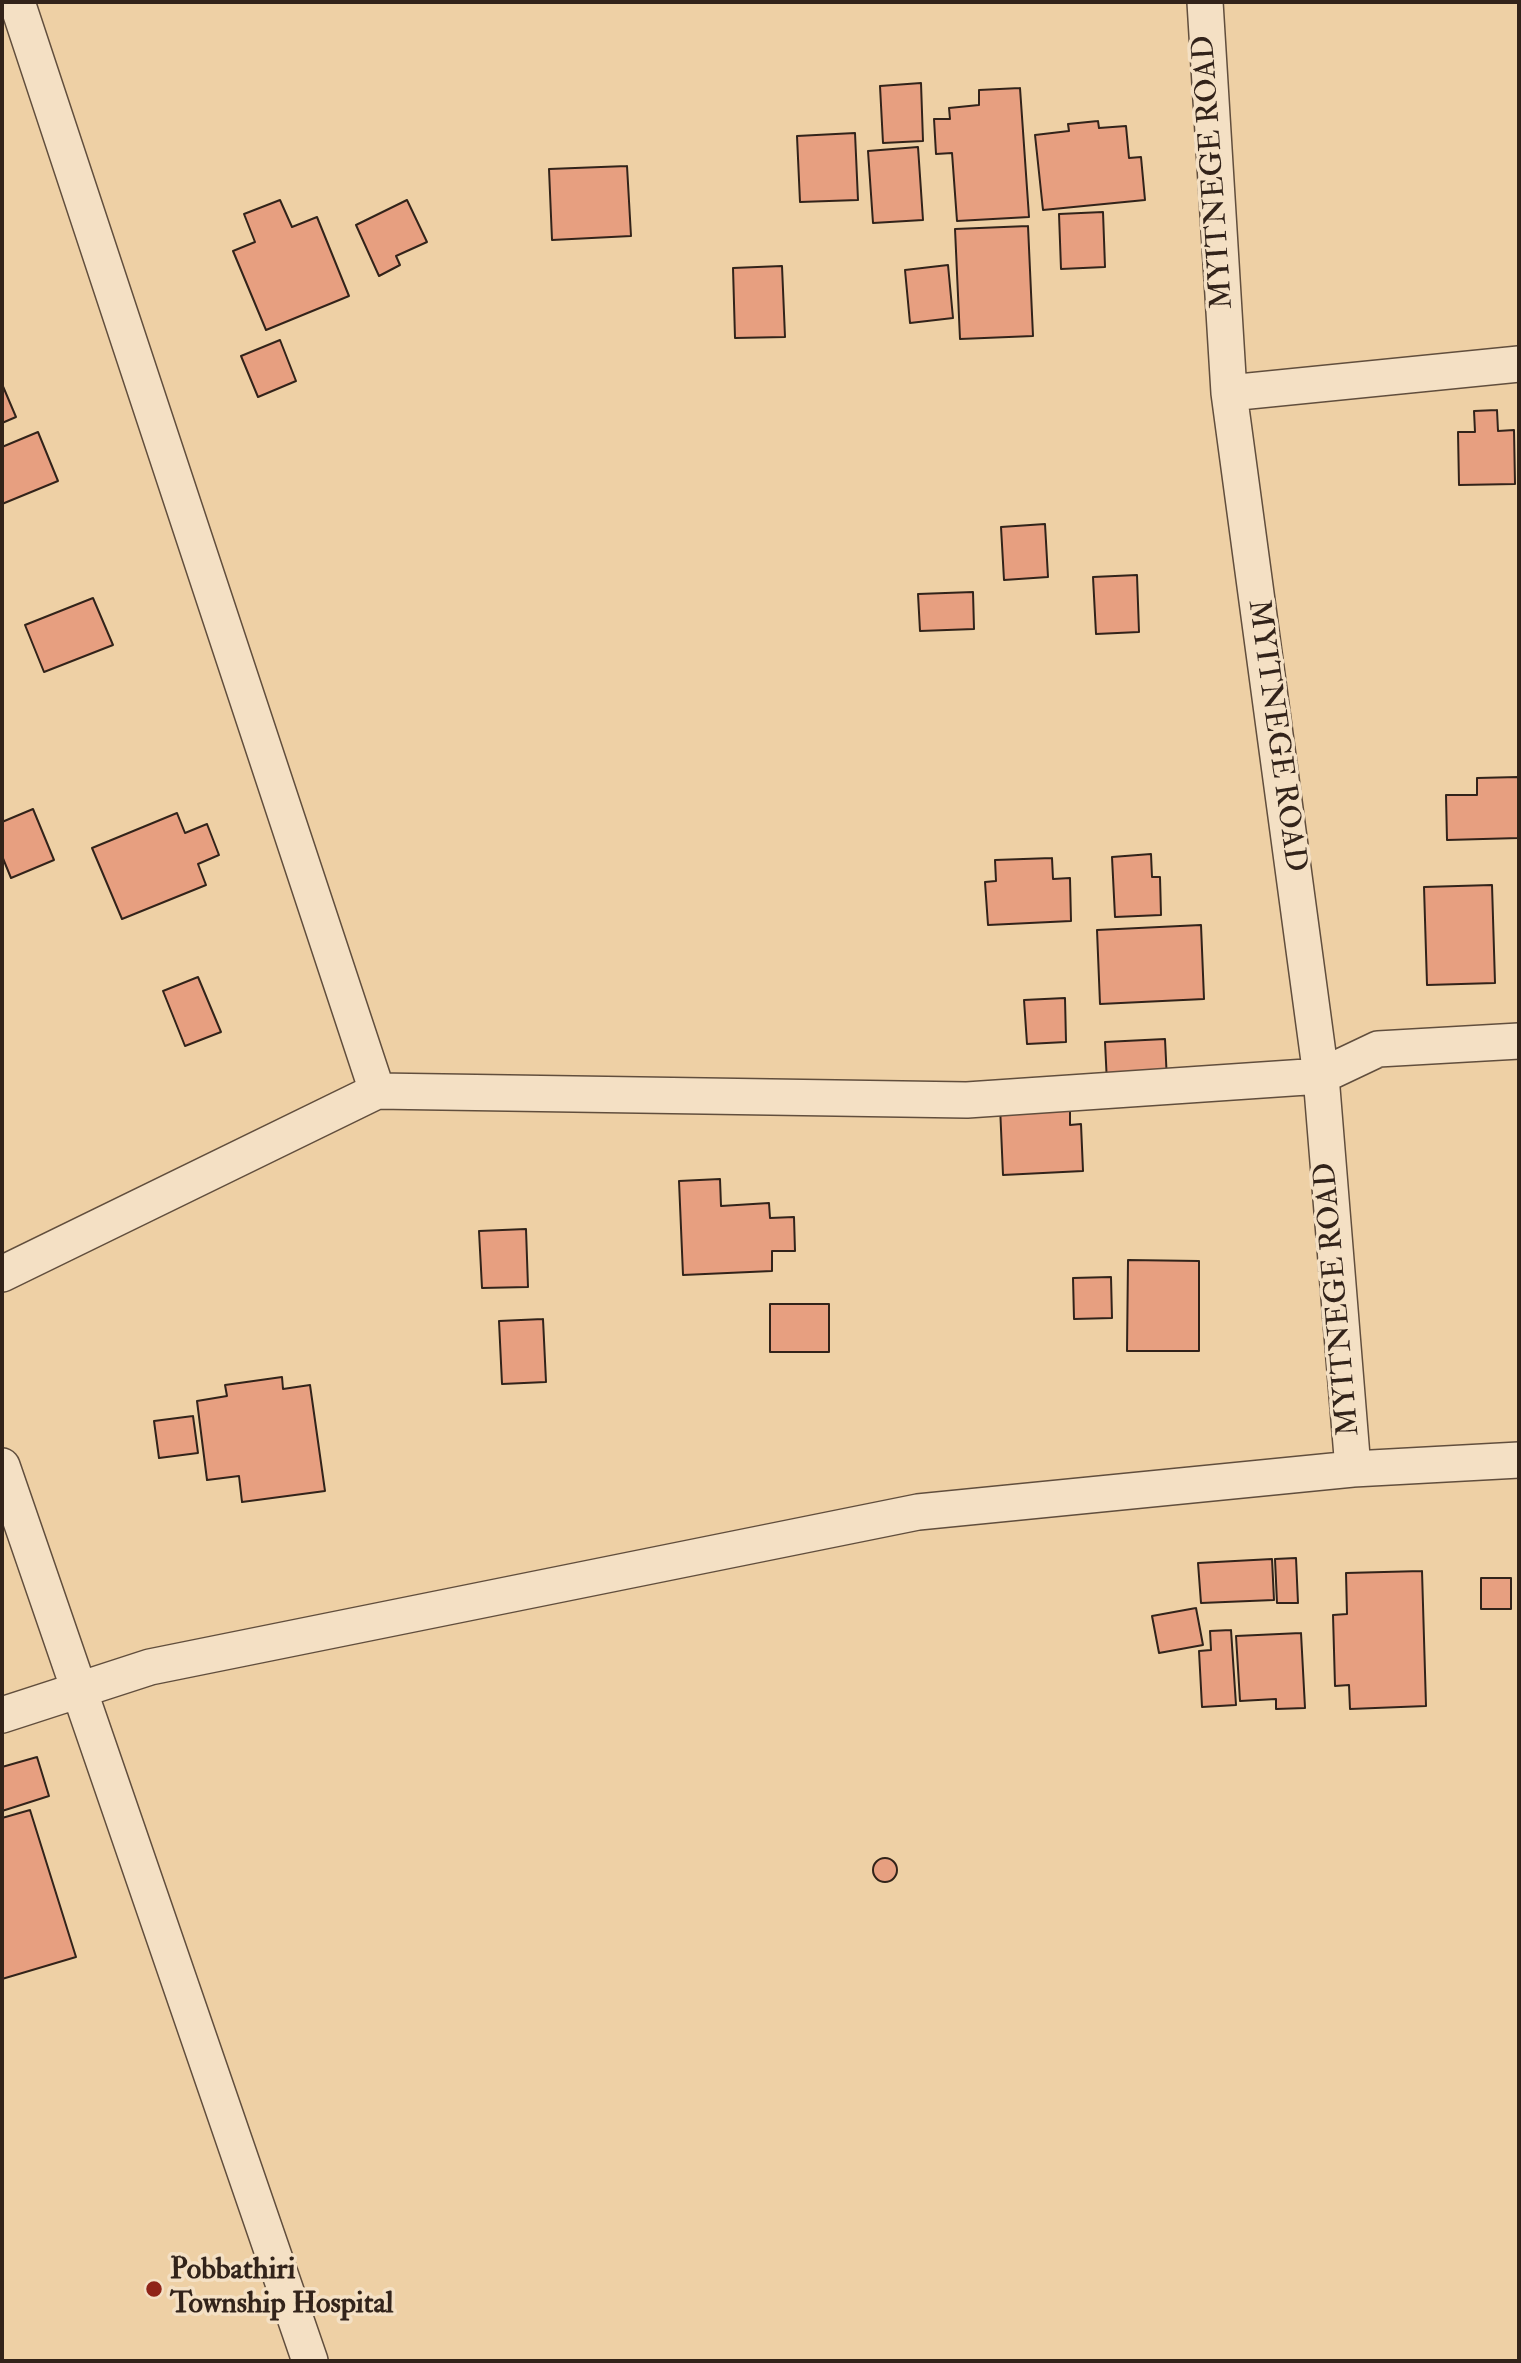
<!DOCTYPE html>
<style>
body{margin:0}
#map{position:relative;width:1521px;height:2363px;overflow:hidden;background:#eed0a5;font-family:"IM FELL Double Pica",serif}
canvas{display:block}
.frame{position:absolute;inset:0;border:4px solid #32231a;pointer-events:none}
</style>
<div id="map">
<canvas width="1521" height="2363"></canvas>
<div class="frame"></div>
</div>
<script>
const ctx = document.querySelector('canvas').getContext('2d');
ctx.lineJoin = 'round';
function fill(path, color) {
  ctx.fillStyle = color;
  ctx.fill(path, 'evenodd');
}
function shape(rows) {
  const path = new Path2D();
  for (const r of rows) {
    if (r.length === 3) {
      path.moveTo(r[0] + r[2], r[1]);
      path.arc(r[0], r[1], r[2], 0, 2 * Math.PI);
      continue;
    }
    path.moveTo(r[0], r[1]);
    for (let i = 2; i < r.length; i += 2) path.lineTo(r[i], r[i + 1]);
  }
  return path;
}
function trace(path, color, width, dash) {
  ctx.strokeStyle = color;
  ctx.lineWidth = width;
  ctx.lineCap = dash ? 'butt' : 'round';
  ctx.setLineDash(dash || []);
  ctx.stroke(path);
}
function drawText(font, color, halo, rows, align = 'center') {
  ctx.font = font + ' "IM FELL Double Pica",serif';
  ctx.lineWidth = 7;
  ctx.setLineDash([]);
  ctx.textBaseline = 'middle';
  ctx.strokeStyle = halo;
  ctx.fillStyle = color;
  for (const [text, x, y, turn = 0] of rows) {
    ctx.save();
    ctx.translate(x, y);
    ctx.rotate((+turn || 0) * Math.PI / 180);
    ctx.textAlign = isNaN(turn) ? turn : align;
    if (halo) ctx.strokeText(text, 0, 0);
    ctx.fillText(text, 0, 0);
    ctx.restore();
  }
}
const building = shape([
 [921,83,923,141,883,143,880,86,921,83],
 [1020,88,1029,217,957,221,952,153,936,154,934,119,950,119,949,108,979,105,979,90,1020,88],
 [1098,121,1099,128,1126,126,1129,158,1141,157,1145,200,1043,210,1035,135,1069,131,1068,124,1098,121],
 [855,133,858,200,800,202,797,136,855,133],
 [918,147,923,220,873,223,868,151,918,147],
 [627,166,631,236,552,240,549,169,627,166],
 [280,200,292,227,317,217,349,296,266,330,233,251,255,242,244,214,280,200],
 [407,200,427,242,396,256,400,265,379,276,356,225,407,200],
 [1103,212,1105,267,1061,269,1059,214,1103,212],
 [1028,226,1033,336,960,339,955,229,1028,226],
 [948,265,953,318,910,323,905,270,948,265],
 [782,266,785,337,735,338,733,268,782,266],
 [280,340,296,381,258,397,241,356,280,340],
 [2,384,16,417,2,423,2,384],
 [1497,410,1498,431,1514,430,1515,484,1459,485,1458,432,1475,432,1474,411,1497,410],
 [38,432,58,481,2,504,2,447,38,432],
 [1045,524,1048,577,1004,580,1001,527,1045,524],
 [1137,575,1139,632,1096,634,1093,577,1137,575],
 [973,592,974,629,920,631,918,594,973,592],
 [93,598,113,645,44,672,25,625,93,598],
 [1518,777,1519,838,1447,840,1446,795,1477,795,1477,778,1518,777],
 [33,809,54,860,11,878,2,856,2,822,33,809],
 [177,813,185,833,207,824,219,855,198,864,206,885,122,919,92,848,177,813],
 [1151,854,1152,877,1160,877,1161,915,1115,917,1112,857,1151,854],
 [1052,858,1053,879,1070,878,1071,921,988,925,985,882,996,881,995,860,1052,858],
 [1492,885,1495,983,1427,985,1424,887,1492,885],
 [1201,925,1204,999,1100,1004,1097,930,1201,925],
 [198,977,221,1032,185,1046,163,991,198,977],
 [1065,998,1066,1042,1027,1044,1024,1000,1065,998],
 [1165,1039,1167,1081,1107,1083,1105,1042,1165,1039],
 [1070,1103,1070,1125,1081,1124,1083,1171,1003,1175,1000,1106,1070,1103],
 [720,1179,721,1206,769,1203,770,1218,794,1217,795,1251,772,1251,772,1271,683,1275,679,1181,720,1179],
 [526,1229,528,1287,482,1288,479,1231,526,1229],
 [1128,1260,1199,1261,1199,1351,1127,1351,1128,1260],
 [1111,1277,1112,1318,1074,1319,1073,1278,1111,1277],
 [770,1304,829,1304,829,1352,770,1352,770,1304],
 [543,1319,546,1382,502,1384,499,1321,543,1319],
 [282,1377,283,1389,310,1385,325,1491,242,1502,239,1476,207,1480,197,1401,227,1396,225,1385,282,1377],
 [193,1416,198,1453,159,1458,154,1421,193,1416],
 [1296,1558,1298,1603,1277,1603,1275,1559,1296,1558],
 [1272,1559,1274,1600,1201,1603,1198,1563,1272,1559],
 [1422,1571,1426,1706,1350,1709,1349,1685,1335,1686,1333,1615,1347,1614,1346,1573,1422,1571],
 [1481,1578,1511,1578,1511,1609,1481,1609,1481,1578],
 [1196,1608,1203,1645,1159,1653,1152,1616,1196,1608],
 [1231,1630,1236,1705,1202,1707,1199,1651,1211,1650,1210,1631,1231,1630],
 [1301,1633,1305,1708,1276,1709,1276,1699,1240,1701,1236,1636,1301,1633],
 [37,1757,49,1796,2,1811,2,1767,37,1757],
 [30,1810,76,1957,2,1979,2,1818,30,1810],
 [885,1870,12]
]);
const street = shape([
 [17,2,377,1091],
 [1205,2,1229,393,1321,1076,1353,1469],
 [1229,393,1519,364],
 [2,1274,377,1091,967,1100,1321,1076,1378,1049,1519,1041],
 [2,1466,310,2361],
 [2,1715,150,1667,918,1512,1353,1469,1519,1460]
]);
const markers = [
 [154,2289,9,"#8f2418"]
];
const streetNames = [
 ["MYITNEGE ROAD",1215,172,-94],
 ["MYITNEGE ROAD",1275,736,82],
 ["MYITNEGE ROAD",1339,1299,-95]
];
const poiNames = [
 ["Pobbathiri",170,2272],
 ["Township Hospital",170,2306]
];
fill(building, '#e79f80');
trace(building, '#32231a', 2);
trace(street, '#614e3d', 38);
trace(street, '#f4e0c4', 35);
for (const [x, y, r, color] of markers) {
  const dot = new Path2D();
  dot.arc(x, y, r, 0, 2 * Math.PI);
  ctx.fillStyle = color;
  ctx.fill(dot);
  trace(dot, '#f4e0c4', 2.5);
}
drawText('30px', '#32231a', '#f4e0c4', streetNames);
drawText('bold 30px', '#32231a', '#f4e0c4', poiNames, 'left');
</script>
